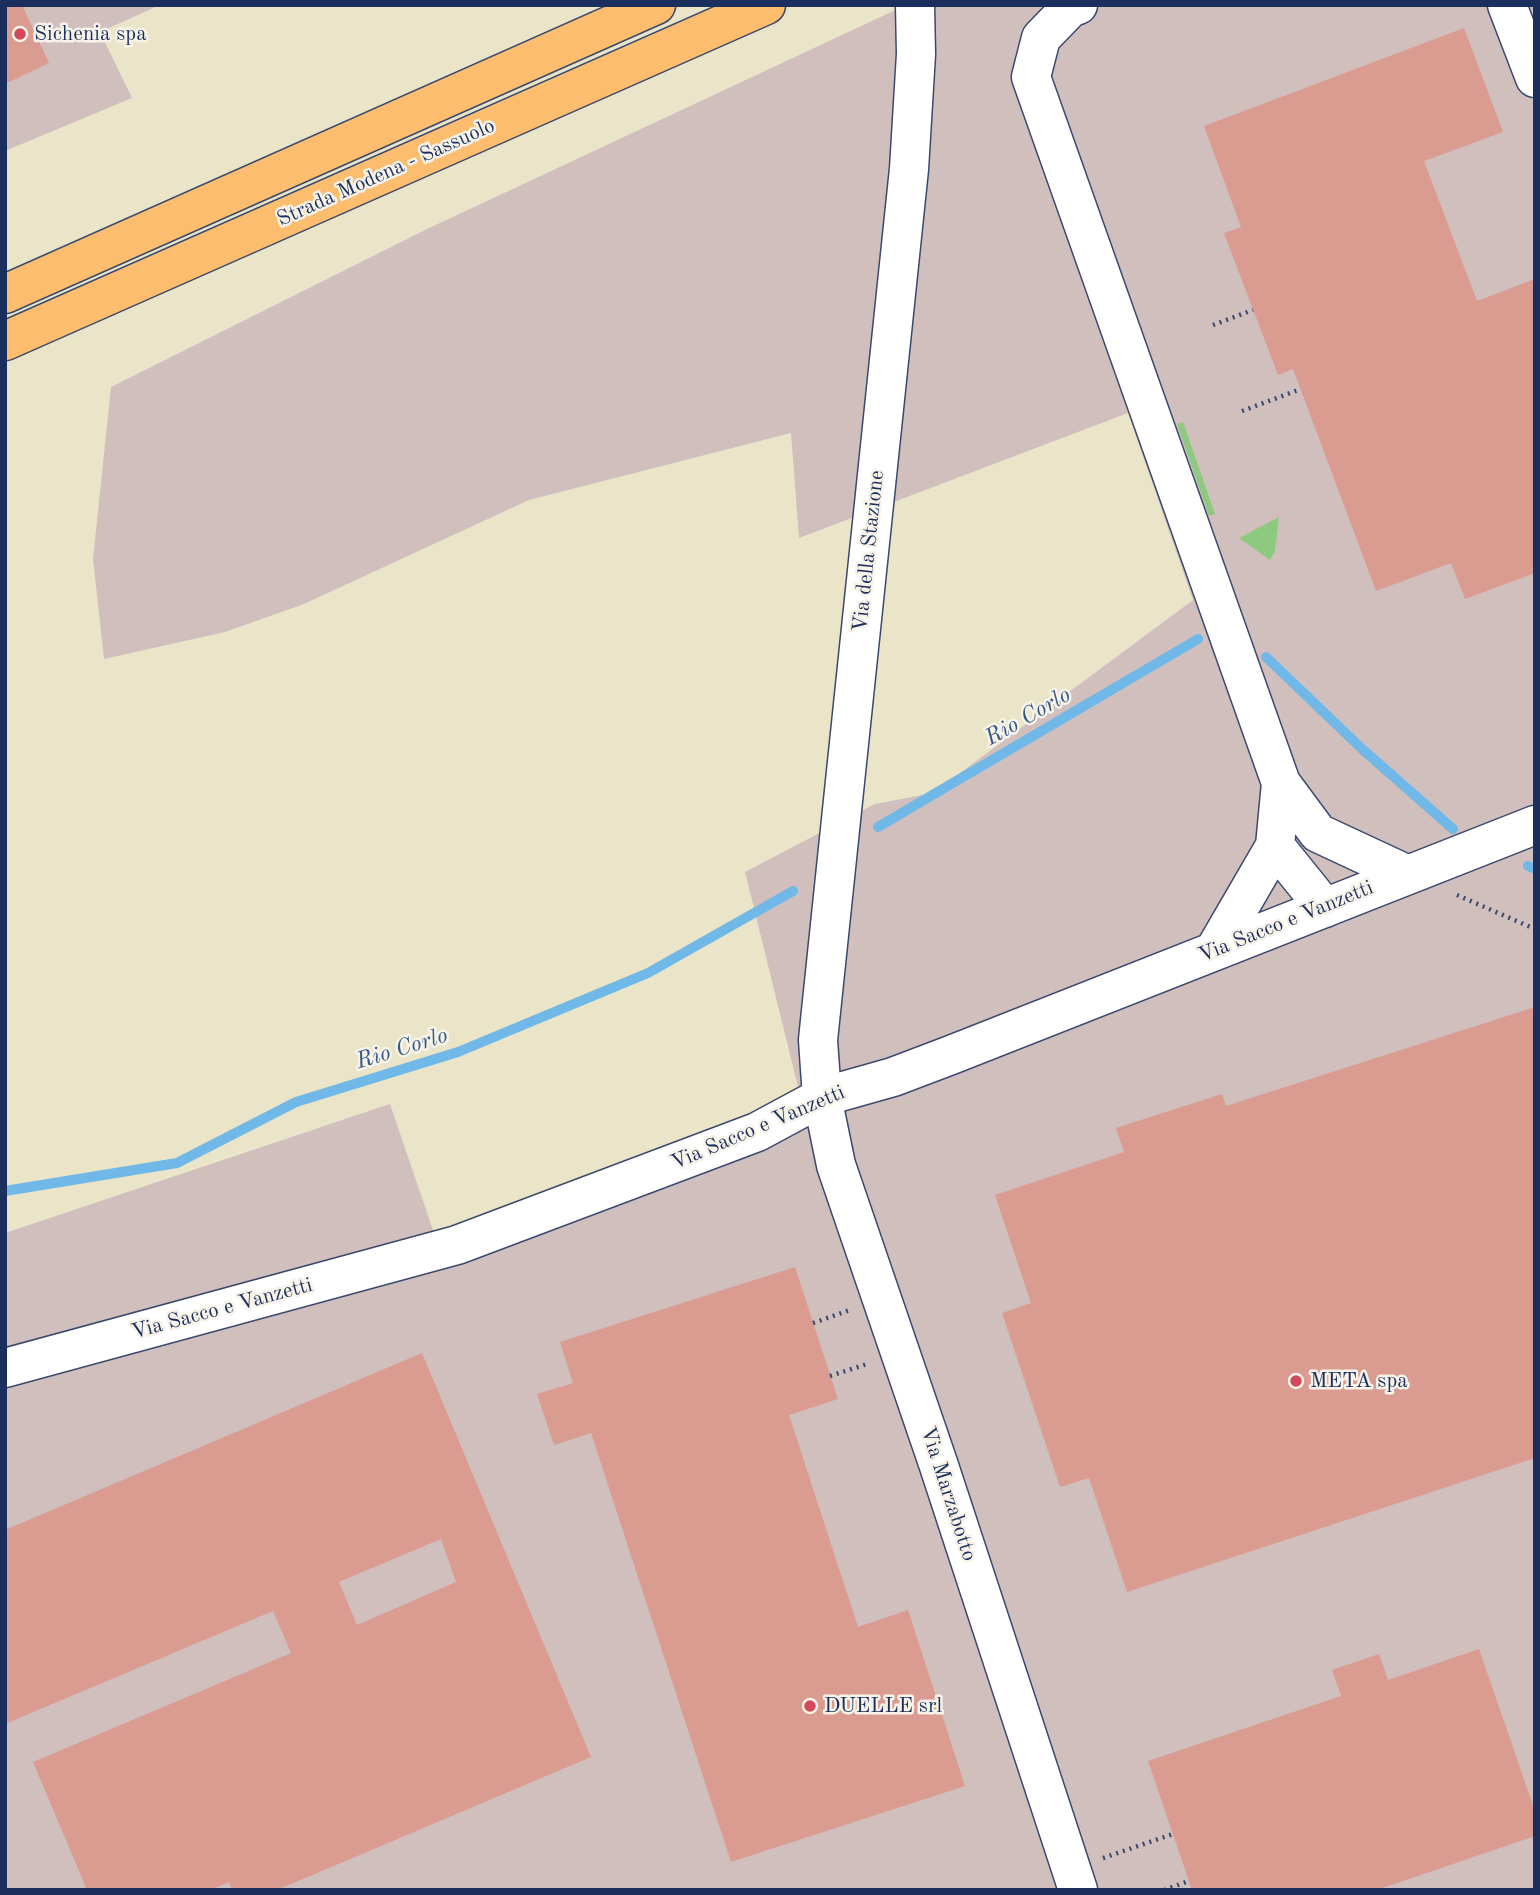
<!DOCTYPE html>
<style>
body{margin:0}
#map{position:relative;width:1540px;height:1895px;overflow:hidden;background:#eae5c8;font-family:"Old Standard TT",serif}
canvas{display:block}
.frame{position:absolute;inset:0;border:7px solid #1b2f5e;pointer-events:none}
</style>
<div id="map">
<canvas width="1540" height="1895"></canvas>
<div class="frame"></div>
</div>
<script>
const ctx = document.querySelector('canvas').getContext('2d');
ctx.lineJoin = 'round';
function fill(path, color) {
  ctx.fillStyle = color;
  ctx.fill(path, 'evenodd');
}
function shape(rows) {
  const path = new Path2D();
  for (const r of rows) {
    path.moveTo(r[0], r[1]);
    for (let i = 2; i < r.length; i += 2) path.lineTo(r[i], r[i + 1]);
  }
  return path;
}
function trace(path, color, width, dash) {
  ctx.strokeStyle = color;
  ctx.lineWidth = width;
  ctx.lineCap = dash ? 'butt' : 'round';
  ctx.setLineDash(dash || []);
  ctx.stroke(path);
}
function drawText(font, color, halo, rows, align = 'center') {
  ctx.font = font + ' "Old Standard TT",serif';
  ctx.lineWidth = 5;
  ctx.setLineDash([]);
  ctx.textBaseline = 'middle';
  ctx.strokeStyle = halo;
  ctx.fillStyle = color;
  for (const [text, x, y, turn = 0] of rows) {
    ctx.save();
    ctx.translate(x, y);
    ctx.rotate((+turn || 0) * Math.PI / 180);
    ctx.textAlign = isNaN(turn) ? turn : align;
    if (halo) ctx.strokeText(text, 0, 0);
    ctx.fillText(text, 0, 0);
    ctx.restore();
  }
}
const industrial = shape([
 [5,5,160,5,100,32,132,98,5,151],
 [906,5,1535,5,1535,1890,5,1890,5,1233,390,1104,435,1236,800,1095,745,872,875,804,933,793,1193,600,1128,413,799,538,791,433,529,500,304,604,225,632,104,659,93,559,111,387,425,230]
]);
const green = shape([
 [1183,422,1215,514,1209,516,1177,424],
 [1279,517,1275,552,1270,560,1239,538]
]);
const stream = shape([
 [1266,657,1361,748,1453,829],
 [878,827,1198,639],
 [1528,866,1535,869],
 [5,1191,177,1163,296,1102,458,1052,648,973,793,891]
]);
const building = shape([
 [5,5,22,5,49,63,5,84],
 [1464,28,1503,132,1424,161,1477,301,1535,279,1535,573,1465,599,1451,563,1376,591,1293,369,1278,375,1224,233,1241,227,1204,126],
 [1535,1007,1535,1458,1127,1592,1089,1478,1060,1487,1002,1313,1031,1303,995,1195,1124,1152,1116,1128,1222,1094,1226,1106],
 [795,1267,838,1399,789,1415,858,1627,908,1610,965,1786,731,1862,591,1433,554,1445,537,1394,573,1383,560,1342],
 [422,1353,591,1757,277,1890,232,1890,229,1882,211,1890,87,1890,33,1762,291,1653,273,1611,5,1724,5,1530],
 [441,1539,456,1582,357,1625,339,1582],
 [1479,1649,1535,1811,1535,1836,1377,1890,1192,1890,1148,1761,1341,1696,1332,1670,1379,1654,1388,1680]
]);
const path = shape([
 [1213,325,1253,310],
 [1242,411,1301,389],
 [1457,895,1535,929],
 [813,1323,850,1310],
 [830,1376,867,1364],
 [1103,1858,1173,1834],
 [1164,1890,1189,1881]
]);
const minor = shape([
 [915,5,916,54,909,169,818,1040,822,1097,836,1165,939,1466,1078,1890],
 [1078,5,1070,8,1041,38,1031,77,1281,783,1318,833,1406,874],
 [1507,5,1535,78],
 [1275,846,1325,908],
 [1214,951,1275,846,1281,783],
 [5,1368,457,1245,757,1132,822,1097,893,1077,951,1055,1535,825]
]);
const highway = shape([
 [5,294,656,5],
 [5,341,766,5]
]);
const markers = [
 [20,34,7,"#d1495b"],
 [1296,1381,7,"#d1495b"],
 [810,1706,7,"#d1495b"]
];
const poiNames = [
 ["Sichenia spa",34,34],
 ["META spa",1310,1381],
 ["DUELLE srl",824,1706]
];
const streetNames = [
 ["Strada Modena - Sassuolo",386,173,-24],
 ["Via della Stazione",869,551,-84],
 ["Via Sacco e Vanzetti",1286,922,-22],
 ["Via Sacco e Vanzetti",758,1128,-23],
 ["Via Sacco e Vanzetti",222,1309,-15],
 ["Via Marzabotto",948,1494,72]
];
const waterNames = [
 ["Rio Corlo",1028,717,-30],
 ["Rio Corlo",402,1049,-17]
];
fill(industrial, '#d1bfbe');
fill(green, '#8dca80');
trace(stream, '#6fb8e7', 10);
fill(building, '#da9b91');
trace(minor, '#3a4a6e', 41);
trace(highway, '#3a4a6e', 41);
trace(path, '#3a4a6e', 4.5, [2, 5]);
trace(minor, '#fff', 38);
trace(highway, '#fcbd6f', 38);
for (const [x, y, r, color] of markers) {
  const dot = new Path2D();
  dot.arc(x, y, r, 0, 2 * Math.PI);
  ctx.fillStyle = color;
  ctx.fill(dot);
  trace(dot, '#f7f3e8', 2.5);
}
drawText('21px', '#1b2f5e', '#f7f3e8', poiNames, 'left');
drawText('21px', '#1b2f5e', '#f7f3e8', streetNames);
drawText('italic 23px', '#345887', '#f7f3e8', waterNames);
</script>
